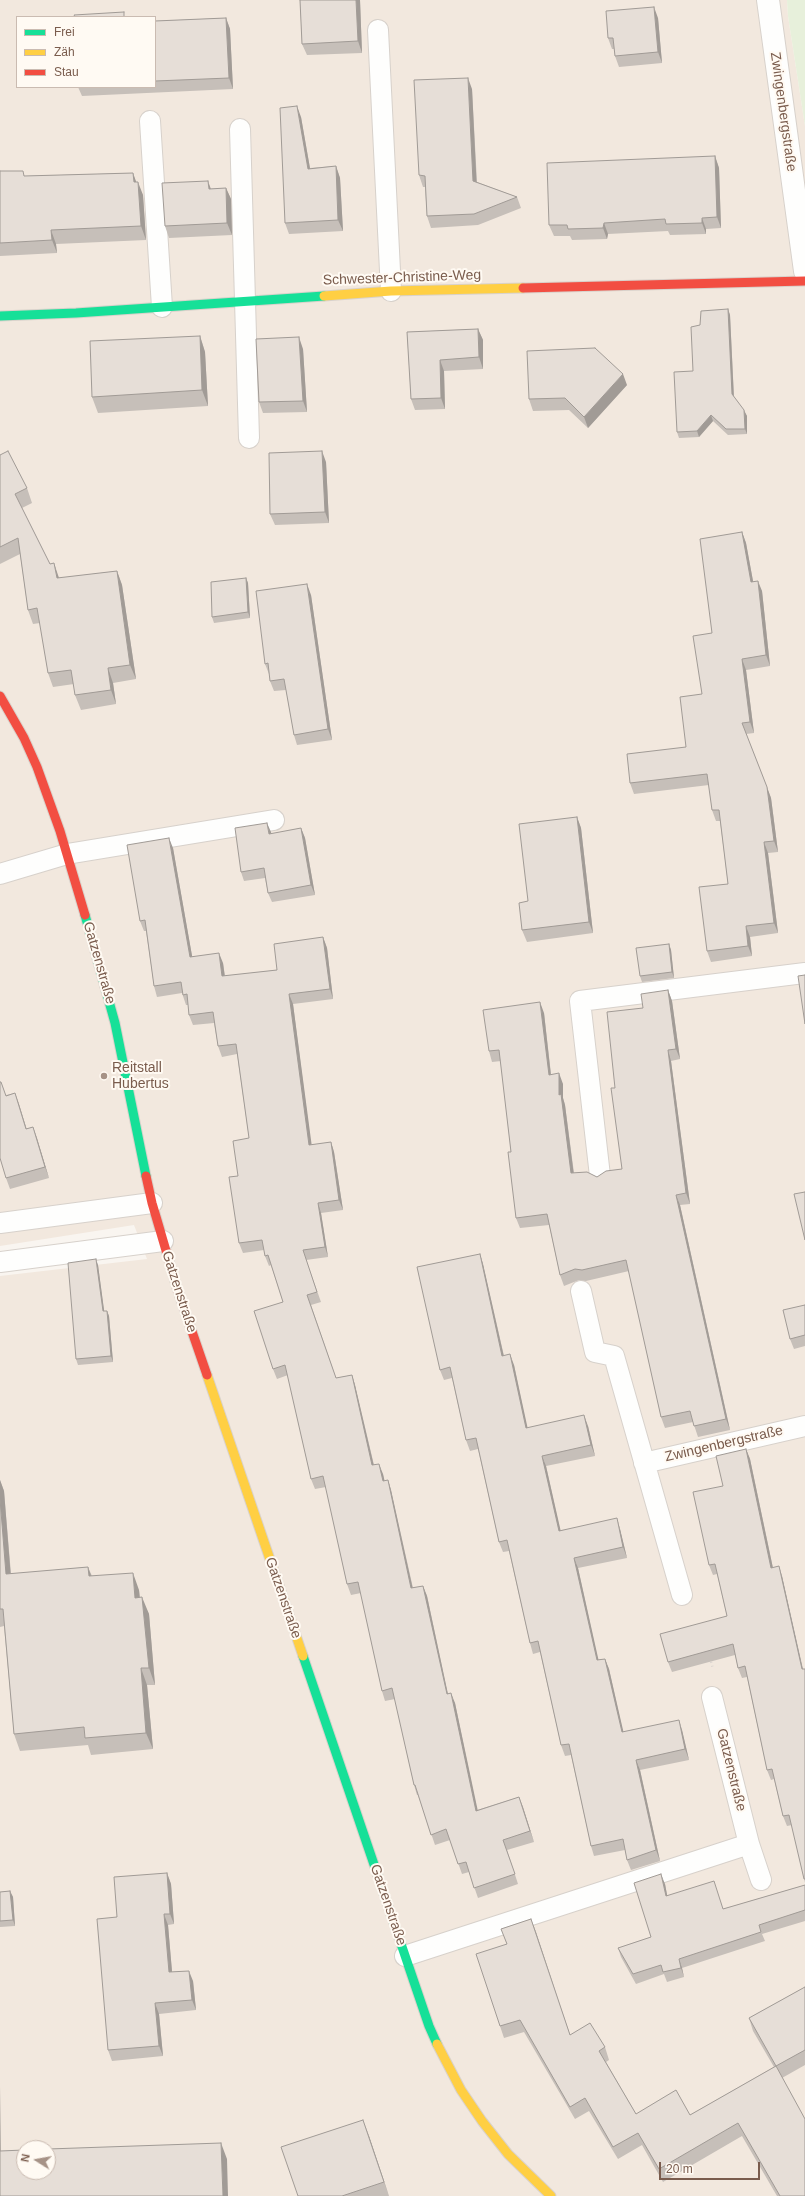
<!DOCTYPE html>
<meta charset="utf-8">
<style>
body{margin:0}
#map{position:relative;width:805px;height:2196px;overflow:hidden;background:#f9f5f0;font-family:Arial,sans-serif}
canvas{display:block}
.legend{position:absolute;left:16px;top:16px;width:140px;height:72px;box-sizing:border-box;background:#fffaf3;border:1px solid #cabbb1;margin:0;padding:5px 7px;list-style:none;font-size:12px;color:#7a5c4d}
.legend li{display:flex;align-items:center;gap:8px;height:20px}
.legend b{width:20px;border:1px solid #cabbb1}
.north{position:absolute;left:16px;top:2140px;width:40px;height:40px;box-sizing:border-box;background:#fffaf3;border:1px solid #cabbb1;border-radius:50%;rotate:281deg;font-size:11px;font-weight:700;line-height:16px;text-align:center;color:#7a5c4d}
.north::after{content:'';display:block;margin:auto;width:14px;height:18px;background:#a69286;clip-path:polygon(50% 0,100% 100%,50% 72%,0 100%)}
.scale{position:absolute;left:659px;top:2162px;width:101px;height:18px;box-sizing:border-box;border:2px solid #7a5c4d;border-top:0;padding-left:5px;font-size:12px;line-height:14px;white-space:nowrap;color:#7a5c4d;-webkit-text-stroke:3px #fffaf3;paint-order:stroke}
</style>
<div id="map">
<canvas width="805" height="2196"></canvas>
<ul class="legend">
<li><b style="height:5px;background:#16e098"></b>Frei</li>
<li><b style="height:5px;background:#ffcf43"></b>Zäh</li>
<li><b style="height:5px;background:#f24e42"></b>Stau</li>
</ul>
<div class="north">N</div>
<div class="scale">20 m</div>
</div>
<script>
const ctx = document.querySelector('canvas').getContext('2d');
ctx.lineJoin = 'round';
function fill(path, color) {
  ctx.fillStyle = color;
  ctx.fill(path, 'evenodd');
}
function shape(rows) {
  const path = new Path2D();
  for (const r of rows) {
    path.moveTo(r[0], r[1]);
    for (let i = 2; i < r.length; i += 2) path.lineTo(r[i], r[i + 1]);
  }
  return path;
}
function trace(path, color, width, dash) {
  ctx.strokeStyle = color;
  ctx.lineWidth = width;
  ctx.lineCap = dash ? 'butt' : 'round';
  ctx.setLineDash(dash || []);
  ctx.stroke(path);
}
function drawText(font, color, halo, rows, align = 'center') {
  ctx.font = font + ' Arial,sans-serif';
  ctx.lineWidth = 4;
  ctx.setLineDash([]);
  ctx.textBaseline = 'middle';
  ctx.strokeStyle = halo;
  ctx.fillStyle = color;
  for (const [text, x, y, turn = 0] of rows) {
    ctx.save();
    ctx.translate(x, y);
    ctx.rotate((+turn || 0) * Math.PI / 180);
    ctx.textAlign = isNaN(turn) ? turn : align;
    if (halo) ctx.strokeText(text, 0, 0);
    ctx.fillText(text, 0, 0);
    ctx.restore();
  }
}
const residential = shape([
 [0,0,787,0,788,16,805,126,805,2196,0,2196,0,1276,147,1259,134,1225,0,1246],
 [17,17,155,17,155,87,17,87],
 [24,2148,48,2148,48,2172,24,2172]
]);
const green = shape([
 [787,0,805,0,805,126,788,16]
]);
const path = shape([
 [710,1658,713,1669]
]);
const lane = shape([
 [378,30,391,291],
 [150,121,162,307],
 [240,129,249,438],
 [0,874,67,854,274,820],
 [600,1176,580,1001,805,973],
 [0,1223,152,1203],
 [0,1262,163,1241],
 [581,1291,595,1352,614,1356,682,1595],
 [644,1463,805,1426],
 [712,1697,749,1844,761,1880],
 [405,1956,749,1844]
]);
const street = shape([
 [768,0,805,271]
]);
const fast = shape([
 [0,316,76,313,324,296],
 [85,915,115,1023,146,1176],
 [303,1656,429,2026,437,2044]
]);
const slow = shape([
 [324,296,391,291,523,288],
 [207,1375,303,1656],
 [437,2044,461,2090,482,2121,508,2154,551,2196]
]);
const jam = shape([
 [523,288,805,281],
 [0,696,24,738,37,767,60,831,85,915],
 [146,1176,152,1203,177,1288,207,1375]
]);
const wall = shape([
 [300,0,360,0,362,53,307,55,302,44],
 [226,18,230,29,233,89,82,96,78,87,155,87,155,21],
 [658,18,662,63,619,67,615,56,614,49,612,49,608,38],
 [472,89,477,182,517,197,521,208,478,225,431,228,427,216,425,187,423,187,419,175],
 [301,117,310,168,336,166,340,178,343,231,289,234,285,223],
 [715,156,719,168,721,228,706,229,706,234,670,235,668,231,608,234,607,239,572,240,570,236,554,236,549,225],
 [0,171,25,176,133,173,136,182,143,195,146,240,56,244,57,253,0,256],
 [226,188,231,199,232,235,169,238,165,226,211,189],
 [728,309,730,315,734,397,747,416,747,434,728,435,713,421,699,437,679,438,677,432,693,371,700,325],
 [478,329,483,340,483,369,444,371,445,409,415,410,411,399,407,332],
 [200,336,205,352,208,406,98,413,92,397],
 [303,349,307,412,263,413,259,402],
 [627,385,588,428,569,410,533,411,529,399],
 [0,455,27,488,32,503,22,508,50,564,59,578,117,571,122,585,136,679,113,683,116,704,81,710,75,695,74,684,53,687,48,673,40,623,33,624,28,610,20,554,0,564],
 [326,462,329,523,275,525,270,514],
 [742,532,746,543,753,581,762,591,770,666,746,670,754,733,746,734,771,798,778,852,768,853,778,933,750,937,752,956,711,962,707,951,728,884,720,821,716,821,712,810,709,785,634,794,630,783,686,747,702,694,712,633],
 [246,578,248,583,250,618,214,623,212,617],
 [311,595,332,740,297,745,294,735,286,690,274,691,270,681,270,674,269,674,265,664],
 [577,817,581,828,593,933,527,942,522,930],
 [301,828,305,838,315,895,272,902,268,893,265,878,244,881,241,872,271,834],
 [173,848,192,956,223,963,225,976,277,970,323,937,327,948,333,999,293,1004,311,1145,331,1142,334,1152,343,1210,321,1213,328,1257,306,1260,321,1302,311,1305,336,1378,352,1375,355,1385,374,1465,383,1474,384,1481,388,1480,391,1490,413,1588,423,1586,427,1596,448,1694,455,1703,477,1810,519,1797,534,1842,507,1850,518,1884,478,1898,469,1872,462,1874,450,1840,435,1845,418,1795,417,1795,414,1785,395,1699,385,1701,382,1691,361,1593,351,1595,347,1584,326,1487,315,1489,311,1479,288,1375,277,1379,273,1369,283,1302,271,1265,269,1266,265,1256,264,1250,243,1253,239,1243,238,1176,249,1138,237,1054,222,1057,218,1046,214,1023,193,1025,189,1015,188,1005,186,1005,182,993,157,997,154,986,146,931,144,931,140,921],
 [669,944,671,950,674,978,642,982,640,976],
 [668,990,672,1001,680,1059,671,1061,690,1204,680,1205,730,1430,698,1437,693,1422,665,1428,661,1417,629,1271,586,1281,579,1280,564,1286,560,1275,549,1225,520,1228,516,1218,511,1152,501,1061,492,1062,489,1051,544,1013,551,1074,563,1084,563,1098,565,1105,574,1173,597,1177,622,1169,615,1088,643,1008],
 [15,1093,26,1129,33,1127,49,1178,10,1189,6,1178,6,1095],
 [480,1254,483,1264,504,1356,514,1365,527,1428,588,1426,595,1456,546,1466,560,1530,620,1529,627,1558,578,1568,598,1660,605,1659,609,1669,623,1732,682,1730,689,1760,640,1770,660,1861,631,1870,627,1860,625,1850,594,1856,591,1846,571,1755,565,1756,561,1745,540,1652,533,1654,530,1643,509,1551,503,1552,499,1542,478,1449,470,1451,466,1440,452,1378,444,1380,440,1370],
 [98,1265,104,1311,107,1311,109,1316,113,1362,78,1365,76,1359],
 [805,1305,805,1346,794,1349,790,1339],
 [746,1449,750,1459,773,1568,782,1576,803,1669,805,1669,805,1883,792,1825,787,1826,783,1816,774,1779,771,1780,767,1770,747,1677,742,1678,738,1668,735,1655,672,1672,668,1662,727,1616,717,1574,713,1575,709,1565,723,1486],
 [0,1480,4,1491,11,1574,88,1567,92,1576,139,1590,140,1597,149,1614,155,1685,147,1685,153,1749,91,1755,88,1745,20,1751,14,1734,4,1626,0,1627],
 [167,1873,171,1884,174,1924,168,1925,172,1972,193,1981,196,2010,159,2014,163,2056,112,2061,108,2050,117,1917],
 [665,1884,667,1895,723,1909,805,1885,805,1921,762,1934,765,1941,682,1968,684,1977,667,1982,664,1974,636,1984,621,1957,618,1948,651,1937],
 [10,1891,13,1897,15,1926,0,1927,0,1892],
 [531,1919,570,2035,605,2047,609,2060,606,2062,636,2114,690,2115,774,2067,753,2031,749,2018,805,1987,805,2065,782,2078,805,2196,777,2196,742,2136,663,2182,642,2145,618,2159,589,2111,575,2119,524,2032,504,2038,500,2026,507,1944,501,1929],
 [369,2136,389,2196,298,2196]
]);
const shadedWall = shape([
 [356,0,360,0,362,53,358,41],
 [654,7,658,18,662,63,658,52],
 [226,18,230,29,233,89,229,78],
 [468,78,472,89,477,192,473,181],
 [297,106,301,117,312,180,308,169],
 [715,156,719,168,721,228,717,217],
 [336,166,340,178,343,231,338,220],
 [133,173,138,187,134,182],
 [208,181,212,192,209,189],
 [138,182,143,195,146,240,141,226],
 [226,188,231,199,232,235,227,223],
 [702,218,706,229,706,234,702,223],
 [604,223,608,234,607,239,603,228],
 [51,230,56,244,57,253,52,240],
 [728,309,730,315,734,400,732,394],
 [478,329,483,340,483,369,479,357],
 [200,336,205,352,208,406,202,390],
 [299,337,303,349,307,412,303,401],
 [440,360,444,371,445,409,441,398],
 [623,374,627,385,588,428,584,417],
 [744,410,747,416,747,434,745,429],
 [711,415,713,421,699,437,697,431],
 [322,451,326,462,329,523,325,512],
 [742,532,746,543,755,592,751,582],
 [54,563,59,578,62,593,57,578],
 [117,571,122,585,136,679,130,665],
 [246,578,248,583,250,618,248,612],
 [758,581,762,591,770,666,766,655],
 [307,584,311,595,332,740,328,729],
 [742,659,746,670,754,733,750,722],
 [108,668,113,683,116,704,111,690],
 [767,787,771,798,778,852,774,841],
 [577,817,581,828,593,933,589,922],
 [267,823,271,832,273,843,269,834],
 [301,828,305,838,315,895,311,885],
 [169,838,173,848,194,967,190,957],
 [764,842,768,853,778,933,774,923],
 [746,926,750,937,752,956,748,946],
 [323,937,327,948,333,999,330,989],
 [669,944,671,950,674,978,672,972],
 [219,953,223,963,226,986,222,976],
 [668,990,672,1001,680,1059,676,1049],
 [289,994,293,1004,313,1155,309,1145],
 [540,1002,544,1013,552,1085,549,1075],
 [668,1050,671,1061,690,1204,686,1193],
 [559,1073,563,1084,563,1098,565,1105,575,1184,571,1173,559,1095],
 [15,1093,19,1104,30,1140,26,1129],
 [33,1127,37,1138,49,1178,45,1167],
 [331,1142,334,1152,343,1210,339,1200],
 [676,1195,680,1205,730,1430,726,1419],
 [318,1203,321,1213,328,1257,325,1247],
 [480,1254,483,1264,506,1366,502,1356],
 [96,1259,98,1265,105,1317,103,1311],
 [107,1311,109,1316,113,1362,111,1356],
 [510,1354,514,1365,530,1439,526,1428],
 [352,1375,355,1385,376,1475,372,1465],
 [584,1415,588,1426,595,1456,591,1445],
 [746,1449,750,1459,775,1578,771,1568],
 [542,1456,546,1466,563,1541,559,1531],
 [379,1464,383,1474,387,1491,383,1481],
 [0,1480,4,1491,12,1591,6,1574,0,1499],
 [388,1480,391,1490,415,1599,411,1588],
 [617,1518,620,1529,627,1558,623,1547],
 [574,1558,578,1568,601,1671,597,1660],
 [779,1566,782,1576,805,1679,802,1669],
 [88,1567,94,1584,89,1576],
 [133,1573,139,1590,141,1615,135,1598],
 [423,1586,427,1596,450,1704,447,1694],
 [142,1597,149,1614,155,1685,149,1668],
 [605,1659,609,1669,626,1743,622,1732],
 [141,1668,147,1685,153,1749,146,1733],
 [451,1693,455,1703,480,1821,476,1811],
 [679,1720,682,1730,689,1760,685,1749],
 [636,1760,640,1770,660,1861,656,1850],
 [519,1797,523,1807,534,1842,530,1831],
 [167,1873,171,1884,174,1924,170,1914],
 [661,1874,665,1884,669,1905,666,1896],
 [10,1891,13,1897,15,1926,13,1920],
 [164,1914,168,1925,173,1983,169,1972],
 [531,1919,536,1932,574,2048,570,2035],
 [679,1959,682,1968,684,1977,681,1968],
 [189,1971,193,1981,196,2010,192,2000],
 [155,2003,159,2014,163,2056,159,2046],
 [0,2086,1,2168,0,2165],
 [363,2120,369,2136,389,2196,384,2182],
 [221,2143,227,2159,228,2196,223,2196]
]);
const building = shape([
 [300,0,356,0,358,41,302,44,300,0],
 [654,7,658,52,615,56,613,38,608,38,606,11,654,7],
 [124,12,124,17,75,17,74,15,124,12],
 [226,18,229,78,155,81,155,21,226,18],
 [468,78,473,181,517,197,474,214,427,216,425,176,419,175,414,80,468,78],
 [297,106,308,169,336,166,338,220,285,223,280,108,297,106],
 [715,156,717,217,702,218,702,223,666,224,665,219,604,223,603,228,568,229,567,225,549,225,547,163,715,156],
 [0,171,23,171,24,176,133,173,134,182,138,182,141,226,51,230,52,240,0,243,0,171],
 [208,181,209,189,226,188,227,223,165,226,162,183,208,181],
 [728,309,732,394,744,410,745,429,726,429,711,415,697,431,677,432,674,372,693,371,691,327,700,325,701,311,728,309],
 [478,329,479,357,440,360,441,398,411,399,407,332,478,329],
 [200,336,202,390,92,397,90,341,200,336],
 [299,337,303,401,259,402,256,339,299,337],
 [595,348,623,374,584,417,565,398,529,399,527,351,595,348],
 [8,451,27,488,15,494,50,564,54,563,57,578,117,571,130,665,108,668,111,690,75,695,71,670,48,673,37,608,28,610,18,538,0,547,0,455,8,451],
 [322,451,325,512,270,514,269,453,322,451],
 [742,532,751,582,758,581,766,655,742,659,750,722,742,723,767,787,774,841,764,842,774,923,746,926,748,946,707,951,699,887,728,884,719,810,712,810,707,774,630,783,627,754,686,747,680,697,702,694,693,636,712,633,700,539,742,532],
 [246,578,248,612,212,617,211,582,246,578],
 [307,584,328,729,294,735,284,679,270,681,268,663,265,664,256,591,307,584],
 [577,817,589,922,522,930,519,903,528,901,519,824,577,817],
 [267,823,269,834,301,828,311,885,268,893,264,868,241,872,235,828,267,823],
 [169,838,190,957,219,953,222,976,277,970,274,944,323,937,330,989,289,994,309,1145,331,1142,339,1200,318,1203,325,1247,303,1250,317,1292,307,1295,336,1378,352,1375,372,1465,379,1464,383,1481,388,1480,411,1588,423,1586,447,1694,451,1693,476,1811,519,1797,530,1831,503,1840,515,1874,474,1888,466,1862,458,1864,446,1829,431,1835,415,1785,414,1785,392,1688,382,1691,358,1582,347,1584,323,1476,311,1479,285,1365,273,1369,254,1311,283,1302,268,1255,265,1256,262,1240,239,1243,229,1177,238,1176,233,1141,249,1138,236,1044,218,1046,213,1012,189,1015,187,994,183,995,181,982,154,986,145,920,140,921,127,845,169,838],
 [669,944,672,972,640,976,636,948,669,944],
 [805,975,805,1024,798,976,805,975],
 [668,990,676,1049,668,1050,686,1193,676,1195,726,1419,694,1426,690,1411,661,1417,626,1260,582,1270,575,1269,560,1275,547,1214,516,1218,508,1152,511,1152,499,1050,489,1051,483,1010,540,1002,549,1075,559,1073,559,1095,561,1094,571,1173,587,1172,597,1177,606,1171,622,1169,611,1088,615,1088,607,1012,643,1008,641,994,668,990],
 [0,1082,1,1082,6,1096,15,1093,26,1129,33,1127,45,1167,6,1178,0,1158,0,1082],
 [805,1192,805,1240,794,1194,805,1192],
 [480,1254,502,1356,510,1354,526,1428,584,1415,591,1445,542,1456,559,1531,617,1518,623,1547,574,1558,597,1660,605,1659,622,1732,679,1720,685,1749,636,1760,656,1850,627,1860,623,1839,591,1846,569,1744,561,1745,538,1641,530,1643,507,1540,499,1542,476,1438,466,1440,450,1367,440,1370,417,1267,480,1254],
 [96,1259,103,1311,107,1311,111,1356,76,1359,68,1263,96,1259],
 [805,1305,805,1335,790,1339,783,1310,805,1305],
 [746,1449,771,1568,779,1566,802,1669,805,1669,805,1879,804,1879,789,1815,783,1816,772,1769,767,1770,745,1666,738,1668,733,1644,668,1662,660,1634,727,1616,715,1564,709,1565,693,1492,723,1486,716,1456,746,1449],
 [0,1499,6,1574,88,1567,89,1576,133,1573,135,1598,142,1597,149,1668,141,1668,146,1733,85,1738,84,1727,14,1734,3,1609,0,1609,0,1499],
 [167,1873,170,1914,164,1914,169,1972,189,1971,192,2000,155,2003,159,2046,108,2050,97,1919,117,1917,114,1877,167,1873],
 [661,1874,666,1896,714,1881,723,1909,805,1885,805,1910,759,1925,761,1932,679,1959,681,1968,663,1972,661,1965,633,1974,618,1948,651,1937,634,1883,661,1874],
 [10,1891,13,1920,0,1921,0,1892,10,1891],
 [531,1919,570,2035,590,2023,605,2047,599,2051,636,2114,676,2090,690,2115,776,2066,805,2119,805,2196,780,2196,738,2123,659,2169,638,2133,613,2147,585,2098,570,2107,520,2020,500,2026,476,1954,507,1944,501,1929,531,1919],
 [805,1987,805,2050,776,2066,749,2018,805,1987],
 [363,2120,384,2182,342,2196,298,2196,281,2147,363,2120],
 [221,2143,223,2196,0,2196,0,2151,24,2150,24,2172,48,2172,48,2149,221,2143]
]);
const markers = [
 [104,1076,4,"#a69286"]
];
const streetNames = [
 ["Zwingenbergstraße",783,112,82],
 ["Schwester-Christine-Weg",402,278,-2],
 ["Gatzenstraße",99,963,74],
 ["Gatzenstraße",179,1292,72],
 ["Zwingenbergstraße",724,1444,-13],
 ["Gatzenstraße",283,1598,71],
 ["Gatzenstraße",731,1770,76],
 ["Gatzenstraße",388,1905,71]
];
const poiNames = [
 ["Reitstall",112,1068],
 ["Hubertus",112,1084]
];
fill(residential, '#f2e8de');
fill(green, '#e7f0db');
trace(lane, '#d7d1cb', 22);
trace(street, '#d7d1cb', 24);
trace(fast, '#d9d2cb', 11);
trace(slow, '#d9d2cb', 11);
trace(jam, '#d9d2cb', 11);
trace(path, '#dcd5d0', 2.5, [1, 3]);
trace(lane, '#fefefd', 20);
trace(street, '#fefefd', 22);
trace(fast, '#16e098', 9);
trace(slow, '#ffcf43', 9);
trace(jam, '#f24e42', 9);
fill(wall, '#c6bfb9');
fill(shadedWall, '#a19b96');
fill(building, '#e6ded7');
trace(building, '#a19b96', 1);
for (const [x, y, r, color] of markers) {
  const dot = new Path2D();
  dot.arc(x, y, r, 0, 2 * Math.PI);
  ctx.fillStyle = color;
  ctx.fill(dot);
  trace(dot, '#fffaf3', 1.5);
}
drawText('14px', '#7a5c4d', '#fffaf3', streetNames);
drawText('14px', '#7a5c4d', '#fffaf3', poiNames, 'left');
</script>
